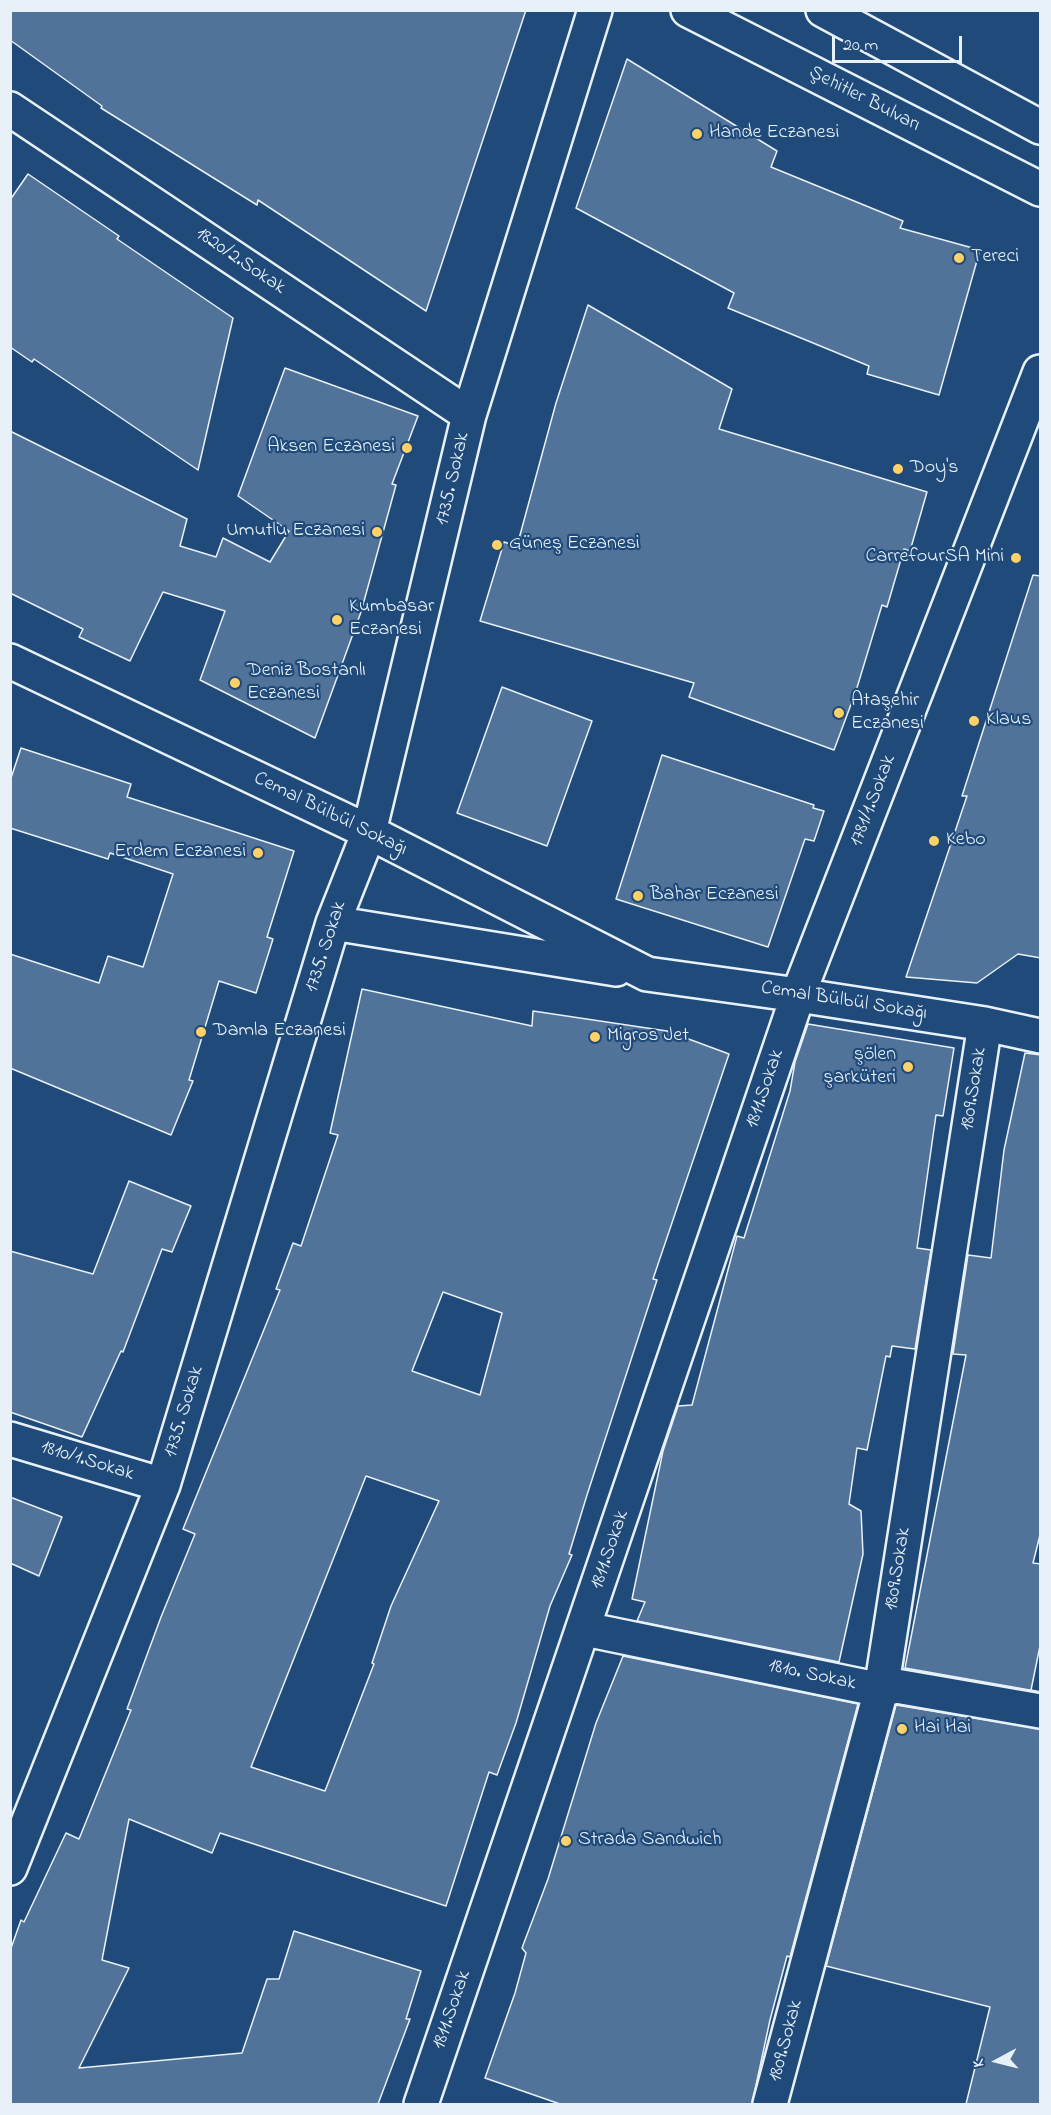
<!DOCTYPE html>
<meta charset="utf-8">
<style>
body{margin:0}
#map{position:relative;width:1051px;height:2115px;overflow:hidden;background:#1f4a7a;font-family:"Indie Flower",sans-serif}
canvas{display:block}
.frame{position:absolute;inset:0;border:12px solid #e8f1f8;pointer-events:none}
.north{position:absolute;left:967px;top:2031px;width:60px;height:60px;-webkit-text-stroke:4px #1f4a7a;paint-order:stroke;rotate:263deg;font-size:16px;font-weight:700;line-height:24px;text-align:center;color:#e8f1f8}
.north::after{content:'';display:block;margin:auto;width:21px;height:27px;background:#e8f1f8;clip-path:polygon(50% 0,100% 100%,50% 72%,0 100%)}
.scale{position:absolute;left:832px;top:36px;width:130px;height:27px;box-sizing:border-box;border:3px solid #e8f1f8;border-top:0;padding-left:8px;font-size:18px;line-height:21px;white-space:nowrap;color:#e8f1f8;-webkit-text-stroke:4px #1f4a7a;paint-order:stroke}
</style>
<div id="map">
<canvas width="1051" height="2115"></canvas>
<div class="frame"></div>
<div class="north">K</div>
<div class="scale">20 m</div>
</div>
<script>
const ctx = document.querySelector('canvas').getContext('2d');
ctx.lineJoin = 'round';
function fill(path, color) {
  ctx.fillStyle = color;
  ctx.fill(path, 'evenodd');
}
function shape(rows) {
  const path = new Path2D();
  for (const r of rows) {
    path.moveTo(r[0], r[1]);
    for (let i = 2; i < r.length; i += 2) path.lineTo(r[i], r[i + 1]);
  }
  return path;
}
function trace(path, color, width, dash) {
  ctx.strokeStyle = color;
  ctx.lineWidth = width;
  ctx.lineCap = dash ? 'butt' : 'round';
  ctx.setLineDash(dash || []);
  ctx.stroke(path);
}
function drawText(font, color, halo, rows, align = 'center') {
  ctx.font = font + ' "Indie Flower",sans-serif';
  ctx.lineWidth = 4.5;
  ctx.setLineDash([]);
  ctx.textBaseline = 'middle';
  ctx.strokeStyle = halo;
  ctx.fillStyle = color;
  for (const [text, x, y, turn = 0] of rows) {
    ctx.save();
    ctx.translate(x, y);
    ctx.rotate((+turn || 0) * Math.PI / 180);
    ctx.textAlign = isNaN(turn) ? turn : align;
    if (halo) ctx.strokeText(text, 0, 0);
    ctx.fillText(text, 0, 0);
    ctx.restore();
  }
}
const building = shape([
 [10,10,526,10,426,311,258,200,257,205,101,108,102,106,10,40,10,10],
 [627,59,777,151,771,167,903,221,900,228,980,250,939,395,867,374,869,366,728,308,734,293,576,208,627,59],
 [28,174,119,236,117,239,233,318,198,470,34,359,32,362,10,347,10,200,28,174],
 [588,305,732,389,719,429,927,492,910,551,904,549,887,607,882,605,856,691,834,750,689,697,694,683,480,621,504,542,517,546,556,403,588,305],
 [285,368,418,416,392,484,396,485,361,612,315,738,200,680,225,611,163,592,130,661,79,637,83,629,10,593,10,431,187,519,180,546,216,557,223,538,270,562,289,531,238,496,285,368],
 [1033,575,1041,576,1041,958,1018,954,977,983,906,977,967,796,962,796,1033,575],
 [502,687,592,721,547,846,457,813,502,687],
 [21,748,131,784,127,797,294,851,267,937,273,939,256,993,219,981,189,1080,193,1081,171,1135,10,1068,10,954,99,983,108,956,143,967,173,874,110,853,108,859,10,828,10,781,21,748],
 [662,755,814,805,813,808,824,811,814,841,805,839,768,947,616,899,662,755],
 [362,989,532,1026,533,1011,667,1031,729,1054,653,1279,657,1280,587,1495,569,1554,572,1555,550,1606,516,1723,497,1775,489,1772,446,1906,220,1833,212,1853,129,1819,102,1960,129,1968,79,2068,242,2053,267,1979,279,1979,294,1931,421,1971,406,2019,410,2019,378,2104,10,2104,10,1951,21,1920,24,1922,66,1833,79,1839,131,1710,127,1709,161,1617,195,1534,183,1529,280,1290,276,1289,293,1243,301,1246,338,1135,330,1133,362,989],
 [443,1292,502,1313,480,1395,412,1371,443,1292],
 [366,1476,439,1501,391,1606,372,1663,374,1664,325,1791,251,1767,366,1476],
 [808,1024,954,1048,943,1116,936,1115,917,1248,931,1250,915,1349,892,1346,890,1357,886,1356,867,1450,857,1448,849,1504,861,1511,863,1554,839,1662,637,1621,645,1602,632,1599,663,1451,678,1406,692,1405,737,1236,744,1238,790,1091,795,1062,808,1024],
 [1025,1053,1041,1055,1041,1531,1033,1563,1041,1564,1041,1641,1031,1690,1041,1692,905,1668,966,1355,953,1354,968,1255,991,1258,1004,1150,1025,1053],
 [129,1181,191,1206,172,1252,162,1249,123,1352,121,1351,82,1437,10,1412,10,1251,93,1274,129,1181],
 [10,1497,62,1517,39,1576,10,1563,10,1497],
 [623,1656,858,1704,790,1957,787,1956,770,2020,752,2104,560,2104,485,2078,515,1993,526,1953,522,1948,548,1879,596,1723,623,1656],
 [896,1705,1041,1729,1041,2104,966,2104,990,2007,826,1966,896,1705]
]);
const minor = shape([
 [688,10,1040,189],
 [823,10,1040,127],
 [10,109,469,415],
 [10,661,369,832,647,974,798,995,985,1024,1040,1036],
 [333,923,616,969],
 [10,1439,163,1485],
 [585,1629,881,1690,896,1686,1040,1711],
 [10,1868,163,1485,333,923,369,832,469,415,595,10],
 [421,2104,798,995,1040,372],
 [770,2104,881,1690,985,1024]
]);
const markers = [
 [697,134,6,"#ffd166"],
 [959,258,6,"#ffd166"],
 [407,448,6,"#ffd166"],
 [898,469,6,"#ffd166"],
 [377,532,6,"#ffd166"],
 [497,545,6,"#ffd166"],
 [1016,558,6,"#ffd166"],
 [337,620,6,"#ffd166"],
 [235,683,6,"#ffd166"],
 [839,713,6,"#ffd166"],
 [974,721,6,"#ffd166"],
 [934,841,6,"#ffd166"],
 [258,853,6,"#ffd166"],
 [638,896,6,"#ffd166"],
 [201,1032,6,"#ffd166"],
 [595,1037,6,"#ffd166"],
 [908,1067,6,"#ffd166"],
 [902,1729,6,"#ffd166"],
 [566,1841,6,"#ffd166"]
];
const streetNames = [
 ["Şehitler Bulvarı",864,100,27],
 ["1820/2.Sokak",240,262,34],
 ["1735. Sokak",454,479,-77],
 ["1781/1.Sokak",874,801,-69],
 ["Cemal Bülbül Sokağı",330,815,26],
 ["1735. Sokak",327,947,-72],
 ["Cemal Bülbül Sokağı",844,1002,9],
 ["1811.Sokak",766,1089,-71],
 ["1809.Sokak",975,1089,-81],
 ["1735. Sokak",185,1412,-73],
 ["1810/1.Sokak",87,1462,17],
 ["1811.Sokak",611,1550,-71],
 ["1809.Sokak",899,1569,-81],
 ["1810. Sokak",812,1676,12],
 ["1811.Sokak",453,2010,-71],
 ["1809.Sokak",787,2041,-75]
];
const poiNames = [
 ["Hande Eczanesi",709,134],
 ["Tereci",971,258],
 ["Aksen Eczanesi",395,448,"right"],
 ["Doy's",910,469],
 ["Umutlu Eczanesi",365,532,"right"],
 ["Güneş Eczanesi",509,545],
 ["CarrefourSA Mini",1004,558,"right"],
 ["Kumbasar",349,608],
 ["Eczanesi",349,631],
 ["Deniz Bostanlı",247,672],
 ["Eczanesi",247,695],
 ["Ataşehir",851,702],
 ["Eczanesi",851,725],
 ["Klaus",986,721],
 ["Kebo",946,841],
 ["Erdem Eczanesi",246,853,"right"],
 ["Bahar Eczanesi",650,896],
 ["Damla Eczanesi",213,1032],
 ["Migros Jet",607,1037],
 ["şölen",896,1056,"right"],
 ["şarküteri",896,1079,"right"],
 ["Hai Hai",914,1729],
 ["Strada Sandwich",578,1841]
];
fill(building, '#517399');
trace(building, '#e8f1f8', 1.5);
trace(minor, '#e8f1f8', 38);
trace(minor, '#1f4a7a', 33);
for (const [x, y, r, color] of markers) {
  const dot = new Path2D();
  dot.arc(x, y, r, 0, 2 * Math.PI);
  ctx.fillStyle = color;
  ctx.fill(dot);
  trace(dot, '#1f4a7a', 2);
}
drawText('20px', '#e8f1f8', '#1f4a7a', streetNames);
drawText('20px', '#e8f1f8', '#1f4a7a', poiNames, 'left');
</script>
